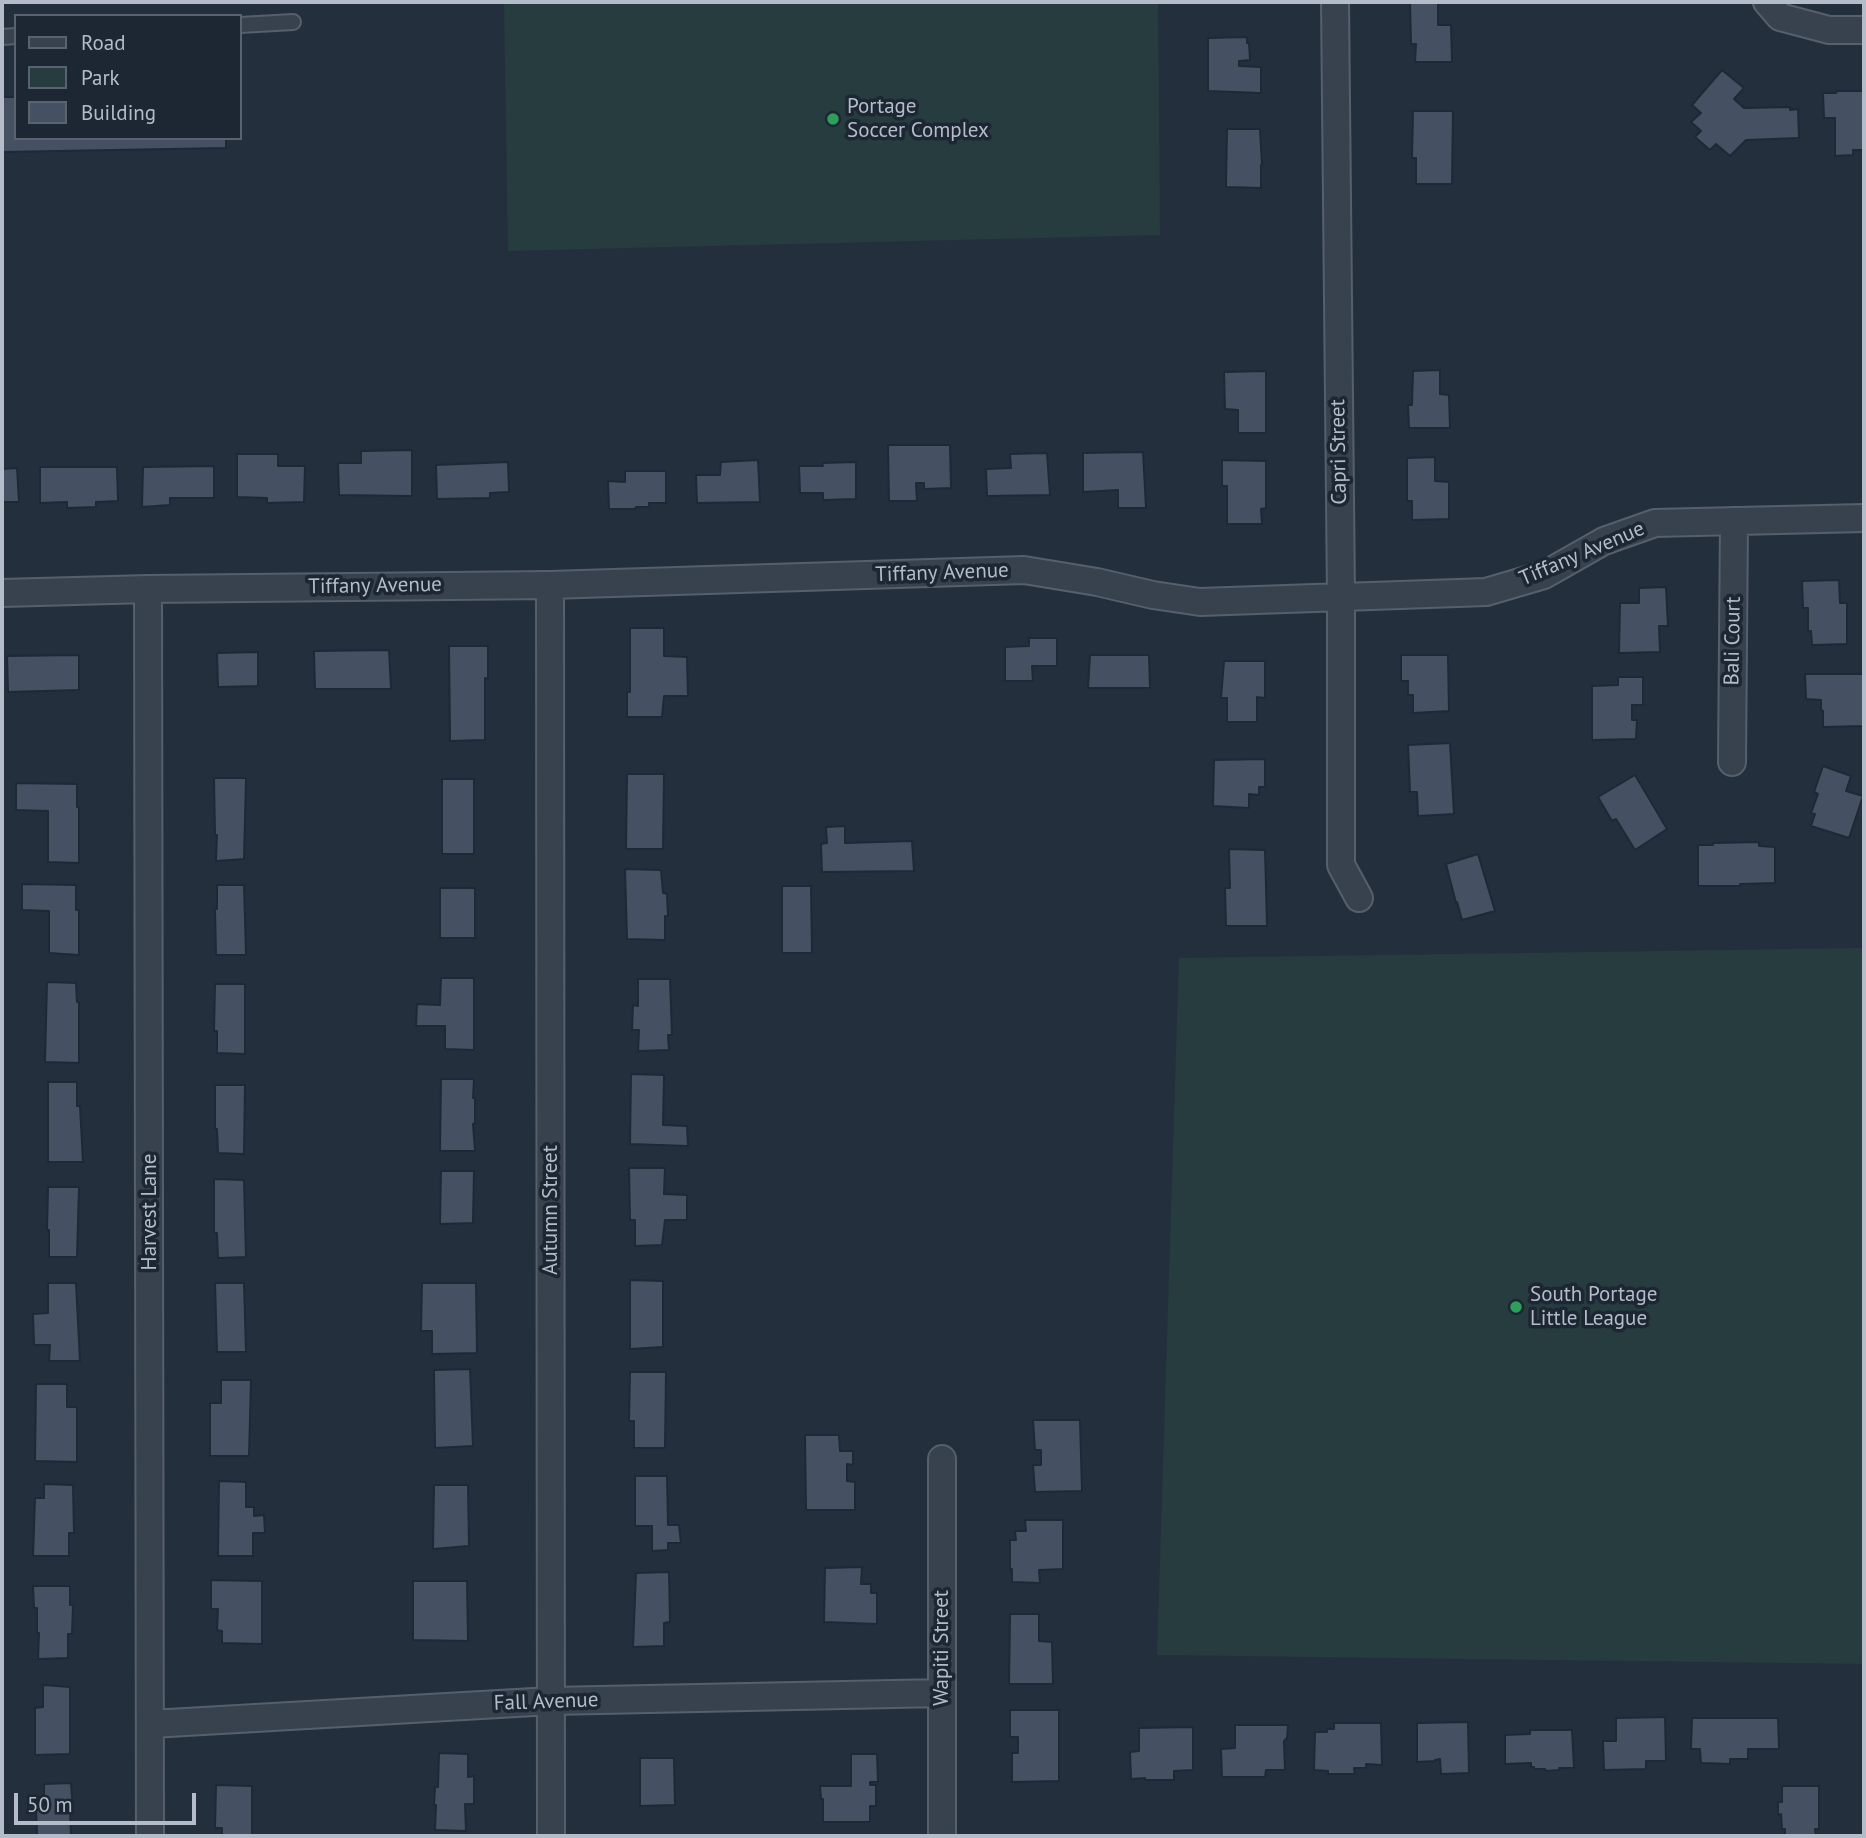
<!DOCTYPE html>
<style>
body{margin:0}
#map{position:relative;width:1866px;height:1838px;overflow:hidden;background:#242f3e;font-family:"PT Sans",sans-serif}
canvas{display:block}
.frame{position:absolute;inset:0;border:4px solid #b4bcc9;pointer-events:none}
.legend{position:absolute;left:14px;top:14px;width:228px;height:126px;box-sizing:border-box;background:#1d2633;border:2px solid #59626f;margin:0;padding:9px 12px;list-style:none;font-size:21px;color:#b4bcc9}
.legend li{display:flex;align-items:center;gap:14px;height:35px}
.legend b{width:35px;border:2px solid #59626f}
.scale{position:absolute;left:14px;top:1793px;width:182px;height:32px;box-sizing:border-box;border:4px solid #b4bcc9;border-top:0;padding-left:9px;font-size:21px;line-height:24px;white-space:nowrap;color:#b4bcc9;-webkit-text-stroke:5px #1d2633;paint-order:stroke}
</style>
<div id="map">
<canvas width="1866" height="1838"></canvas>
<div class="frame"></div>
<ul class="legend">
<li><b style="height:9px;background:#38414e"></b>Road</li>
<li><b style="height:19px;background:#263c3f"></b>Park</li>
<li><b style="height:19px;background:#455162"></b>Building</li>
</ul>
<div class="scale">50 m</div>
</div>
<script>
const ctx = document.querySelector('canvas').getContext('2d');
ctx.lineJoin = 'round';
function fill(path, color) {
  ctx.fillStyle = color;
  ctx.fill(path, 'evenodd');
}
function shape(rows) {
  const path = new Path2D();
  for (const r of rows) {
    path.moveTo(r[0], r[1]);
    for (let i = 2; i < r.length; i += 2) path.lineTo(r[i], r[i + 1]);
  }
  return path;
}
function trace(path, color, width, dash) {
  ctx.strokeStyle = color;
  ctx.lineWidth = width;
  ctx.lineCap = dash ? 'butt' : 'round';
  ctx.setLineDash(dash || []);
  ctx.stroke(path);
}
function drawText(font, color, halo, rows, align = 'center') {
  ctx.font = font + ' "PT Sans",sans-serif';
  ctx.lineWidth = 7;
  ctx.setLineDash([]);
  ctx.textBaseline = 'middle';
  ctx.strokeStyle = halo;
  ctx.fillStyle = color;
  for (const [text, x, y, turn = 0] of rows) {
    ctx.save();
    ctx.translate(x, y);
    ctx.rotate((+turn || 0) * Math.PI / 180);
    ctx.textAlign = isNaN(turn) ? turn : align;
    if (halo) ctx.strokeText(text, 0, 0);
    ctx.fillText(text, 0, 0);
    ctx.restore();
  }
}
const green = shape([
 [504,2,1158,2,1160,235,508,251],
 [1864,948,1864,1664,1157,1655,1179,958]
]);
const building = shape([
 [1410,2,1438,2,1438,25,1451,25,1452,62,1415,62,1416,44,1411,44,1410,2],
 [1247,37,1247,43,1249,43,1250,60,1239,61,1239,66,1261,67,1261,93,1208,91,1208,38,1247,37],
 [1722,70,1744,88,1734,99,1744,108,1790,107,1790,110,1798,109,1799,138,1746,140,1730,156,1716,144,1710,150,1695,137,1701,131,1691,122,1701,113,1692,105,1722,70],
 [1837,91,1864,91,1864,150,1853,150,1853,155,1835,156,1835,118,1824,118,1823,93,1836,93,1837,91],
 [2,97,16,97,16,138,226,138,226,148,2,152,2,97],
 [1413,111,1453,111,1452,184,1416,184,1416,158,1412,158,1413,111],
 [1227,129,1260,129,1262,165,1261,165,1261,188,1226,187,1227,129],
 [1440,370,1440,394,1449,395,1450,428,1409,428,1408,405,1412,405,1413,371,1440,370],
 [1266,371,1266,433,1238,433,1238,410,1225,409,1224,372,1266,371],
 [888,445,950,445,951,488,924,489,924,483,916,483,917,501,889,501,888,445],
 [412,450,412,496,339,495,338,463,361,463,361,451,412,450],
 [1143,452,1146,508,1118,508,1118,490,1083,492,1083,453,1143,452],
 [1047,453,1050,495,987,496,986,469,1011,468,1010,454,1047,453],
 [237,454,278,454,278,466,305,466,304,502,267,503,267,498,237,497,237,454],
 [1435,457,1435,481,1449,482,1449,519,1412,520,1412,501,1407,501,1407,458,1435,457],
 [758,460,760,502,697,503,696,475,720,475,721,462,758,460],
 [1222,460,1266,461,1266,508,1261,509,1262,524,1227,524,1227,486,1222,486,1222,460],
 [508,462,509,492,490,493,490,498,437,499,436,465,508,462],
 [856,462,856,499,823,500,823,493,800,493,799,466,823,466,822,463,856,462],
 [214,466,214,498,170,498,170,505,142,507,143,467,214,466],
 [40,467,117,467,118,501,96,502,96,507,67,508,67,502,40,503,40,467],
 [17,468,19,502,2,502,2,469,17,468],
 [625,471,666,471,666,503,649,503,649,507,636,507,635,509,609,509,608,481,625,482,625,471],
 [1839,580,1840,603,1847,603,1847,644,1812,645,1811,631,1808,631,1808,608,1803,608,1802,581,1839,580],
 [1666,587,1668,626,1659,626,1660,652,1619,653,1620,603,1639,603,1639,588,1666,587],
 [630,628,664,628,664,656,687,657,688,696,664,696,662,717,627,717,627,692,630,692,630,628],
 [1029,638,1057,638,1057,666,1032,666,1033,681,1005,681,1005,647,1029,646,1029,638],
 [449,646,488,646,488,679,485,678,485,740,450,741,449,646],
 [389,650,391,689,315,689,314,651,389,650],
 [258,652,258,686,218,687,217,653,258,652],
 [79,655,79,690,8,692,7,656,79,655],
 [1090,655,1149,655,1150,688,1088,688,1090,655],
 [1401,655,1448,655,1449,711,1413,713,1413,695,1408,695,1408,681,1401,681,1401,655],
 [1224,661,1265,661,1265,698,1257,697,1257,722,1227,722,1227,698,1221,698,1224,661],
 [1805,674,1864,674,1864,726,1823,727,1823,711,1821,710,1821,700,1806,699,1805,674],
 [1618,677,1643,677,1643,705,1632,705,1632,720,1637,720,1636,739,1592,740,1592,686,1618,685,1618,677],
 [1450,743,1454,814,1418,816,1417,792,1410,792,1408,745,1450,743],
 [1265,759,1265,787,1259,787,1259,795,1249,794,1249,808,1213,806,1214,760,1265,759],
 [1823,766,1851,776,1846,791,1863,796,1849,838,1811,826,1815,814,1811,813,1818,794,1814,792,1823,766],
 [627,774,664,774,663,849,626,849,627,774],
 [1635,775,1667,829,1635,850,1616,819,1612,821,1598,797,1635,775],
 [214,778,246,778,244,859,216,861,217,835,215,835,214,778],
 [442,779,474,779,474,854,442,854,442,779],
 [16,783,77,784,77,807,79,807,79,863,48,862,48,811,16,810,16,783],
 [845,826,845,843,912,841,914,871,822,872,821,844,827,843,826,827,845,826],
 [1759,842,1759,846,1775,847,1775,883,1740,884,1740,886,1698,886,1698,845,1713,845,1713,843,1759,842],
 [1229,849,1265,850,1267,926,1226,926,1225,888,1230,888,1229,849],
 [1478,854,1495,911,1462,920,1457,902,1456,903,1446,864,1478,854],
 [625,869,661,870,663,893,667,894,668,916,665,916,665,940,627,939,625,869],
 [22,884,76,885,76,910,79,910,79,955,49,953,49,911,22,910,22,884],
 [217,885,244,885,246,955,216,955,215,909,217,909,217,885],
 [782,886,811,886,812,953,782,953,782,886],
 [440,888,475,888,475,938,440,938,440,888],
 [441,978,474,978,474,1050,445,1049,445,1026,416,1026,417,1004,440,1005,441,978],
 [638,979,670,979,672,1035,668,1035,669,1050,638,1051,639,1030,632,1030,633,1005,638,1006,638,979],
 [47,982,76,983,77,1002,79,1002,79,1063,45,1062,47,982],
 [215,984,245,984,245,1054,217,1053,217,1031,214,1031,215,984],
 [631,1074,664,1075,663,1125,687,1126,688,1146,630,1144,631,1074],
 [441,1079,474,1079,473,1098,475,1098,475,1123,473,1124,475,1151,440,1151,441,1079],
 [48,1082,77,1082,77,1106,80,1106,83,1162,48,1162,48,1082],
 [215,1085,245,1085,244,1154,218,1153,217,1129,215,1129,215,1085],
 [629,1168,665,1168,664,1194,687,1195,687,1220,665,1220,662,1245,635,1246,635,1220,630,1220,629,1168],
 [441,1171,474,1171,473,1223,440,1224,441,1171],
 [214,1179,244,1180,246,1257,218,1258,217,1233,214,1233,214,1179],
 [48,1187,79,1187,77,1257,49,1257,49,1230,47,1230,48,1187],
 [630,1280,663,1281,663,1347,630,1349,630,1280],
 [48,1283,76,1283,80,1361,49,1361,50,1345,34,1345,33,1314,48,1313,48,1283],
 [215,1283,244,1283,246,1352,217,1352,215,1283],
 [422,1283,476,1283,477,1353,432,1354,432,1331,421,1331,422,1283],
 [470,1369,473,1446,435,1448,434,1370,470,1369],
 [630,1372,666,1372,665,1448,634,1448,634,1421,629,1421,630,1372],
 [221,1380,251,1380,249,1456,210,1456,210,1403,221,1403,221,1380],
 [36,1384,67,1384,67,1407,77,1407,77,1462,35,1461,36,1384],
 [1033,1420,1080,1420,1082,1491,1035,1492,1033,1465,1041,1465,1041,1450,1035,1450,1033,1420],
 [805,1435,839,1435,840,1451,853,1451,853,1465,847,1464,847,1481,855,1482,855,1510,806,1510,805,1435],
 [635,1476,667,1476,668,1525,679,1525,681,1543,668,1543,668,1550,652,1551,652,1526,635,1526,635,1476],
 [219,1481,246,1482,246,1507,254,1507,254,1516,264,1515,265,1533,253,1533,253,1556,218,1556,219,1481],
 [44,1484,73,1485,74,1533,69,1533,69,1556,33,1556,35,1498,44,1498,44,1484],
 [434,1485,468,1485,469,1546,433,1549,434,1485],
 [1025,1520,1063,1520,1063,1569,1039,1570,1040,1583,1012,1582,1012,1569,1010,1570,1010,1540,1016,1540,1015,1531,1026,1531,1025,1520],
 [862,1567,861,1584,871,1584,871,1593,877,1593,877,1624,824,1622,825,1568,862,1567],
 [669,1572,670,1622,664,1623,664,1646,633,1647,636,1573,669,1572],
 [211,1580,262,1581,262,1644,222,1643,222,1631,217,1630,218,1609,211,1609,211,1580],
 [413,1581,467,1581,468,1641,413,1640,413,1581],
 [33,1586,70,1586,70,1605,73,1605,72,1634,68,1634,68,1658,38,1659,39,1633,37,1633,37,1608,34,1608,33,1586],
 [1010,1614,1039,1614,1039,1641,1052,1642,1053,1684,1009,1684,1010,1614],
 [43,1685,70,1687,70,1754,35,1755,35,1708,43,1707,43,1685],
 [1010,1710,1059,1710,1059,1781,1012,1782,1012,1753,1018,1753,1018,1737,1010,1737,1010,1710],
 [1665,1717,1666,1761,1646,1761,1646,1769,1604,1770,1603,1741,1616,1741,1616,1718,1665,1717],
 [1692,1718,1778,1718,1779,1749,1748,1749,1748,1759,1730,1759,1730,1764,1701,1763,1700,1749,1691,1749,1692,1718],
 [1468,1722,1469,1773,1441,1774,1440,1759,1435,1760,1435,1761,1417,1762,1417,1723,1468,1722],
 [1334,1723,1381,1723,1382,1765,1366,1764,1366,1768,1354,1768,1355,1774,1328,1774,1328,1771,1314,1770,1315,1732,1327,1732,1327,1729,1334,1729,1334,1723],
 [1235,1725,1288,1725,1287,1738,1284,1741,1285,1770,1266,1770,1265,1777,1222,1777,1221,1749,1235,1748,1235,1725],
 [1193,1727,1193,1770,1174,1771,1174,1780,1145,1780,1145,1778,1131,1779,1130,1752,1139,1751,1139,1728,1193,1727],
 [1530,1730,1572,1730,1574,1768,1559,1768,1559,1770,1546,1771,1545,1769,1534,1769,1534,1767,1531,1767,1531,1763,1505,1764,1505,1735,1530,1734,1530,1730],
 [439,1753,468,1754,468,1777,474,1776,474,1804,465,1804,466,1831,435,1830,436,1805,434,1805,435,1787,438,1787,439,1753],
 [851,1754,877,1754,878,1782,870,1782,870,1785,876,1785,876,1806,870,1806,870,1822,823,1822,823,1799,821,1799,820,1786,851,1786,851,1754],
 [640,1758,674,1758,675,1805,640,1806,640,1758],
 [71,1783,73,1811,70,1811,71,1836,34,1836,37,1834,36,1808,44,1806,44,1784,71,1783],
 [216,1785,252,1786,252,1836,222,1836,222,1828,215,1828,216,1785],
 [1782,1786,1819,1786,1819,1829,1815,1829,1816,1836,1785,1836,1785,1829,1782,1829,1781,1814,1778,1815,1778,1802,1782,1802,1782,1786]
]);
const lane = shape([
 [240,25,293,22],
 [2,37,16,36]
]);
const street = shape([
 [1335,2,1341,596,1341,865,1359,898],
 [1767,2,1780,17,1829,30,1864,30],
 [550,585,551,1836],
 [148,589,150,1836],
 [2,593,148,589,550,585,1024,570,1097,582,1153,595,1200,602,1486,592,1544,575,1604,541,1655,523,1864,518],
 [1732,762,1734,521],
 [151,1724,551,1701,942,1693],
 [942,1836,942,1459]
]);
const markers = [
 [833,119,7,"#2e9e5b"],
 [1516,1307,7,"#2e9e5b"]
];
const poiNames = [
 ["Portage",847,107],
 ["Soccer Complex",847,131],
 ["South Portage",1530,1295],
 ["Little League",1530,1319]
];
const streetNames = [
 ["Capri Street",1339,452,-91],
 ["Tiffany Avenue",1582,554,-23],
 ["Tiffany Avenue",942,573,-2],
 ["Tiffany Avenue",375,586,-1],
 ["Bali Court",1733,641,-89],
 ["Autumn Street",551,1210,-90],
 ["Harvest Lane",150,1212,-90],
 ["Wapiti Street",942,1648,-90],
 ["Fall Avenue",546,1702,-2]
];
fill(green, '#263c3f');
fill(building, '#455162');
trace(building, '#1f2835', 2);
trace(lane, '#565f6c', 18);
trace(street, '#565f6c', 30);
trace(lane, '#38414e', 14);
trace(street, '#38414e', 26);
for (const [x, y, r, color] of markers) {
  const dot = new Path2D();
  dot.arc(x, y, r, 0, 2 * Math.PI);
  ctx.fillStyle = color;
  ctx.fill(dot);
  trace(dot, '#1d2633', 2.5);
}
drawText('21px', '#b4bcc9', '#1d2633', poiNames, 'left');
drawText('21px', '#b4bcc9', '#1d2633', streetNames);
</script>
